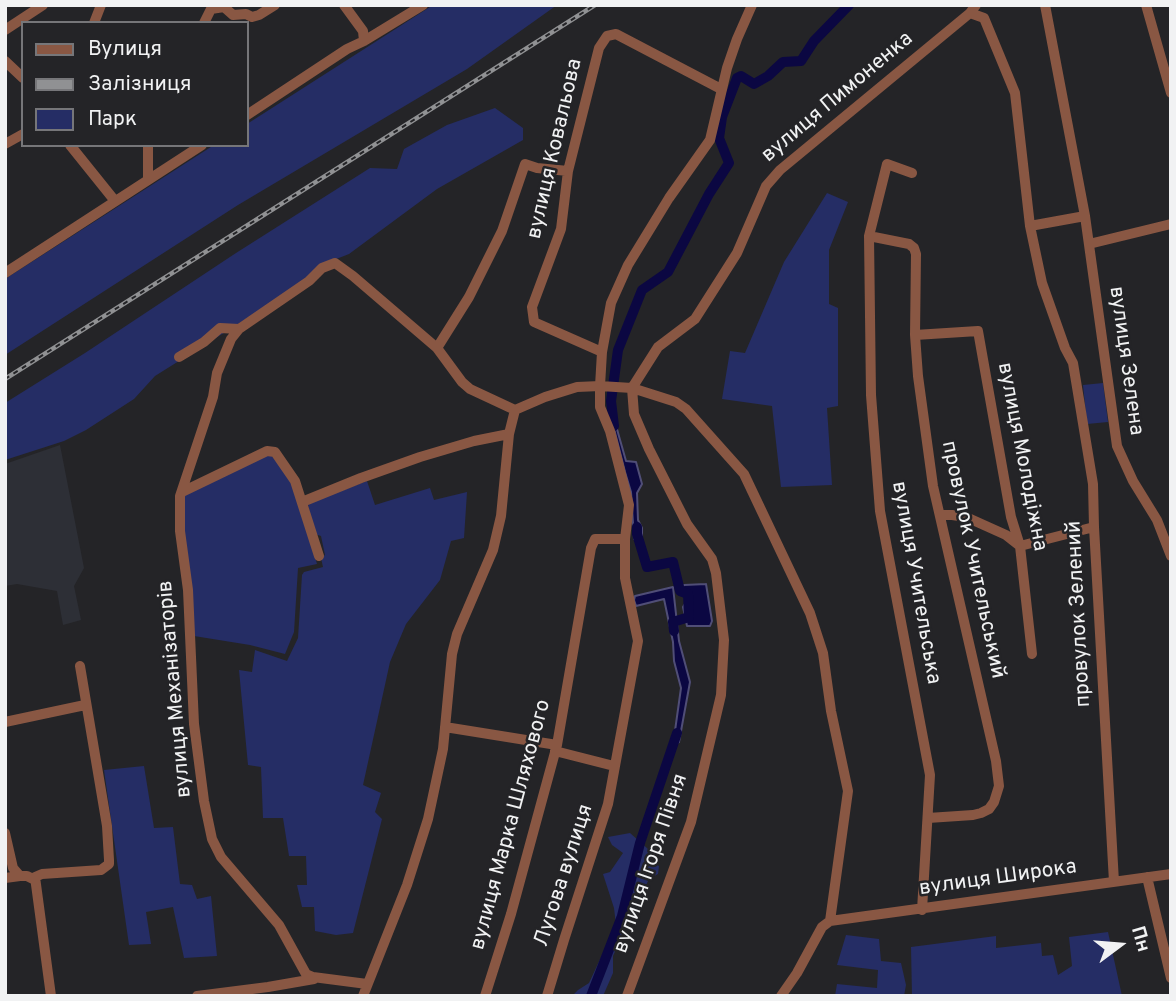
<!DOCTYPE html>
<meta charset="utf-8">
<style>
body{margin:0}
#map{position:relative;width:1176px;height:1001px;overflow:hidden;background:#242427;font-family:Overpass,sans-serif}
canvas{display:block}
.frame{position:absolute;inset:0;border:7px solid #f1f2f3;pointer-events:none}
.legend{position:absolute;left:21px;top:21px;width:228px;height:126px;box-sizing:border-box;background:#242427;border:2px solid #767679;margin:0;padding:9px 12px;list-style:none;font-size:21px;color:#f1f2f3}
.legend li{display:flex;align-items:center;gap:14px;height:35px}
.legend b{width:35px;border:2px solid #767679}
.north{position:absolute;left:1085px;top:910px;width:70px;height:70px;-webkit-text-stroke:5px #242427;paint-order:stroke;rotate:74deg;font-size:19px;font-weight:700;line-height:28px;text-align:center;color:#f1f2f3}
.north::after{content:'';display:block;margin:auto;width:24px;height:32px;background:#f1f2f3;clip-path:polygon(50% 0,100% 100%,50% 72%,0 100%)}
</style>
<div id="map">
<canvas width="1176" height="1001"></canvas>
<div class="frame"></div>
<ul class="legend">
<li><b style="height:9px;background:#895743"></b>Вулиця</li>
<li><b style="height:9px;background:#909193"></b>Залізниця</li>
<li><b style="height:19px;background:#252d65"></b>Парк</li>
</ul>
<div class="north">Пн</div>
</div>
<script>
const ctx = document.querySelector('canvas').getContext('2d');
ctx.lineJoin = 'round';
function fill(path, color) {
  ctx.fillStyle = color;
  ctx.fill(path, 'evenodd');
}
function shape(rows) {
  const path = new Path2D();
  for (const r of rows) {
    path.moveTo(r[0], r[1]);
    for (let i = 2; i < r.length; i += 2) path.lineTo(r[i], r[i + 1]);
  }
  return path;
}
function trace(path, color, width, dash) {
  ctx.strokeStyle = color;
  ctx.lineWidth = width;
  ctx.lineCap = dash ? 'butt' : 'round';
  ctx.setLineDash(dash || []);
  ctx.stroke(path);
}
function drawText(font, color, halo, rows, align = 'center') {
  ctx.font = font + ' Overpass,sans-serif';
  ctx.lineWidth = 5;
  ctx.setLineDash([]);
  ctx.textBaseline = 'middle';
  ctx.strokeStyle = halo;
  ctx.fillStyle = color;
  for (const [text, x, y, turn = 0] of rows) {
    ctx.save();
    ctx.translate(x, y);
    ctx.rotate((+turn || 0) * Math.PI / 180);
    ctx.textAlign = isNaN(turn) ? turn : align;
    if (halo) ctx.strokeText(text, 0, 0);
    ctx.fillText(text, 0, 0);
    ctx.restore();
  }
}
const built = shape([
 [60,445,84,568,74,586,81,620,63,625,57,591,17,584,5,586,5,464]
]);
const green = shape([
 [433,5,557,5,467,69,238,205,5,355,5,279,214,145,247,145,247,124],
 [495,108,523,128,523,140,437,189,349,254,321,265,302,284,155,376,134,399,86,430,64,441,5,460,5,403,85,353,236,253,370,168,397,169,404,149,447,125],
 [827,193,848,202,829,250,829,304,838,308,838,406,827,408,832,485,781,487,772,406,722,399,730,351,745,353,784,262],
 [1103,383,1108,422,1087,424,1083,385],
 [270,454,292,479,317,564,298,568,294,632,285,654,250,645,194,636,183,532,185,494],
 [367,481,375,505,430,488,434,500,467,492,464,538,451,541,440,580,406,624,390,662,363,785,381,793,375,812,382,819,353,933,336,935,315,931,314,907,302,907,297,885,307,885,306,856,289,856,283,818,263,818,261,767,248,765,239,670,252,672,255,650,287,661,298,638,302,575,304,572,323,567,321,558,325,555,321,536,315,534,308,506,309,503],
 [144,766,154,828,173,827,180,884,192,885,197,899,211,896,217,956,184,958,173,907,146,912,151,944,129,945,104,770],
 [630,833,648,849,651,861,659,866,658,874,649,879,630,918,613,956,613,973,603,996,572,996,578,990,589,983,616,925,614,908,603,874,610,872,623,853,612,845,608,837],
 [1108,932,1122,996,912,996,911,947,996,936,996,948,1041,943,1042,956,1053,955,1058,975,1072,966,1069,937],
 [846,935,879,939,881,961,901,963,906,985,904,996,835,996,837,984,877,988,878,970,837,965]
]);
const water = shape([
 [609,409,613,415,626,461,636,462,642,484,637,493,638,520,642,528,642,538,634,539,631,492,625,472,609,409],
 [706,584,712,621,710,626,687,626,683,607,686,602,684,592,681,588,684,585,706,584],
 [673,587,679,641,690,682,679,742,673,745,681,688,674,661,673,642,664,599,636,606,634,600,635,596,673,587]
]);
const river = shape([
 [614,426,611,401,618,350,642,290,668,272,709,194,729,163,719,138,722,117,737,78,741,76,754,84,768,76,783,62,801,61,814,41,849,5],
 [637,527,637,534,647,567,673,562,680,591,688,594,689,617,673,622,674,631],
 [591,996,622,916,640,843,677,733]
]);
const minor = shape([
 [344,5,363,31,364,41],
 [1045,5,1085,216,1117,446,1133,481,1157,520,1171,556],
 [1146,5,1171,93],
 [970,13,984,18,1015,93,1030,226,1042,283,1065,348,1073,363,1093,484,1094,527,1114,882],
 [94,23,101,5],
 [204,23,211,9,224,7,233,15,246,14,252,17,259,15,275,5],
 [5,30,43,5],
 [5,61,23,78],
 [247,115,347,49,364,41,423,5],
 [5,144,23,134],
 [70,145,115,201],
 [912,173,887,164,869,236,871,395,880,511,930,775,922,910],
 [148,180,148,145],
 [1030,226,1085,216],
 [869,236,909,244,914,248,916,254,915,335,918,376,933,486,996,761,999,786,994,802,989,809,981,813,973,815,928,818],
 [1089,244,1171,224],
 [5,273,202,145],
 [915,335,978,331,1011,517,1020,546,1032,654],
 [437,348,469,297,502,231,525,164,537,168,568,171],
 [602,352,534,322,532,307,561,229,568,171,599,48,607,36,616,34,721,89],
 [179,357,204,342,220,328,239,329],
 [632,388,658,347,695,319,737,253,766,186,780,170,970,13,976,5],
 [515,410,545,397,577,387,600,386,632,388,676,402,686,409,744,474,810,613,823,653,831,711,848,791,830,921,822,927,797,973,781,996],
 [182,492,267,451,275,452,295,481,319,556],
 [302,502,361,478,420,457,474,441,509,434],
 [940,515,952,515,966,517,1006,535,1020,546,1094,527],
 [5,722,85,705],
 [445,727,557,745],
 [555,751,614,766],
 [5,833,13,868,20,876,27,876,35,880],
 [1147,877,1171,978],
 [5,878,20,876],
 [830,921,1171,874],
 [367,984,313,977,306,974,279,925,221,857,212,839,204,801,194,724,188,590,180,531,180,496,213,397,217,373,231,339,239,329,309,281,322,268,335,263,353,276,437,348,462,382,470,389,515,410],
 [51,996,35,877,42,874,101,870,109,864,109,860,107,826,80,666],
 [197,996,268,987,314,979],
 [363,996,407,885,428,819,443,749,452,654,457,634,493,550,501,516,509,434,515,410],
 [485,996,511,914,557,745,591,548,595,539,625,539,629,505,610,431,600,407,600,386,602,352,611,303,628,265,669,198,710,140,727,68,737,39,752,5],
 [547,996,564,940,608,804,638,641,625,578,625,539],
 [627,996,691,822,721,695,724,640,716,573,712,559,687,524,649,449,634,414,632,388]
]);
const rail = shape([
 [5,379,595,5]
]);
const streetNames = [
 ["вулиця Пимоненка",838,98,-40],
 ["вулиця Ковальова",556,149,-77],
 ["вулиця Зелена",1125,361,82],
 ["вулиця Молодіжна",1021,457,79],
 ["провулок Учительський",972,560,78],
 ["вулиця Учительська",915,583,80],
 ["провулок Зелений",1080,614,-93],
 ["вулиця Механізаторів",176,689,-95],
 ["вулиця Марка Шляхового",512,825,-75],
 ["вулиця Ігоря Півня",652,864,-71],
 ["Лугова вулиця",565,876,-72],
 ["вулиця Широка",998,879,-8]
];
fill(built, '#2d2f36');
fill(green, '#252d65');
fill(water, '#0b0742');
trace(water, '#504e77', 2);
trace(river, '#0b0742', 10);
trace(minor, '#895743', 10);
trace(rail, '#909193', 4.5);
trace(rail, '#242427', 2, [5]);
drawText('21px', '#f1f2f3', '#242427', streetNames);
</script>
